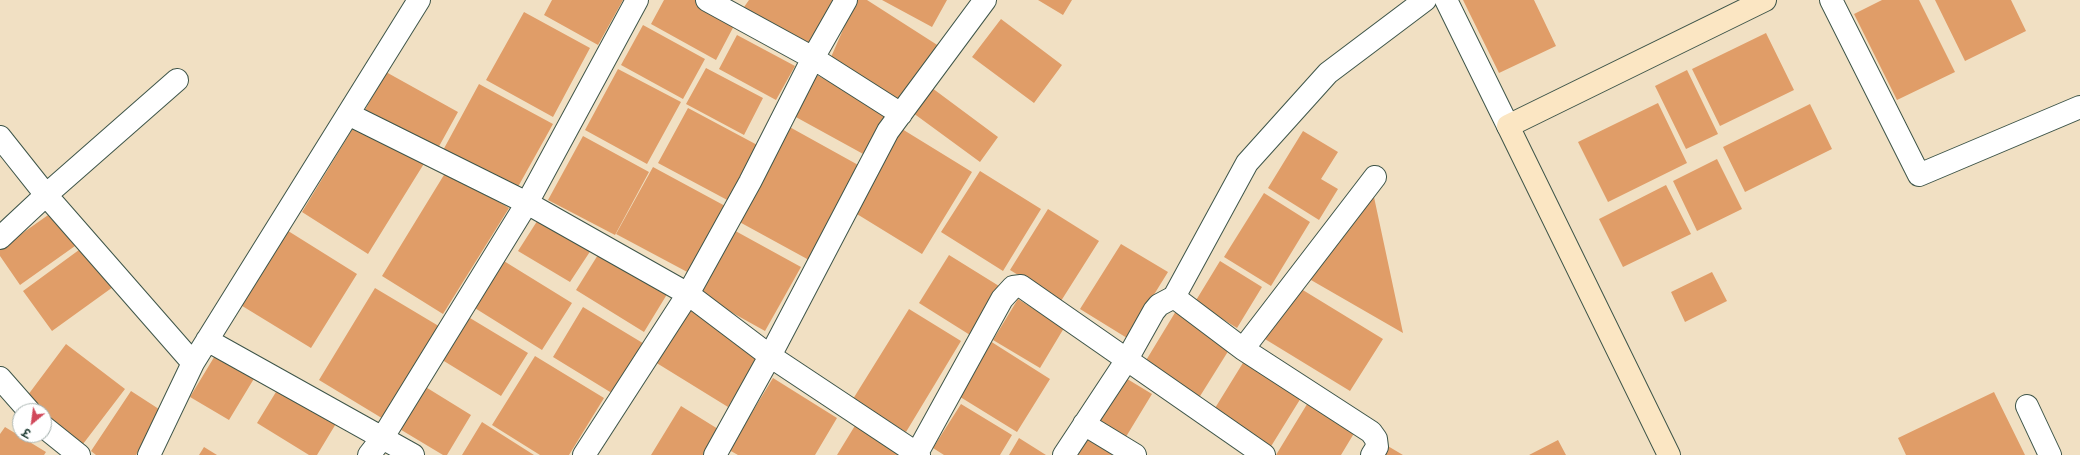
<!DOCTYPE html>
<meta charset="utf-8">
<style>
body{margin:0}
#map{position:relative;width:2080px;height:455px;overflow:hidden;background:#f1e0c3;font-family:"Playpen Sans","Playpen Sans Deva",sans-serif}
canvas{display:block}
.north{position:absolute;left:12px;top:403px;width:40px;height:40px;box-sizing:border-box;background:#fff;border:1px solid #a5b1ae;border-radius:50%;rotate:209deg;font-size:11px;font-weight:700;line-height:16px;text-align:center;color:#1f3d34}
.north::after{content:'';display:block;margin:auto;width:14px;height:18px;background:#d1495b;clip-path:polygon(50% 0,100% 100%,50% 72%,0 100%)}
</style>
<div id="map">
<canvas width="2080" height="455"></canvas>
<div class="north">उ</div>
</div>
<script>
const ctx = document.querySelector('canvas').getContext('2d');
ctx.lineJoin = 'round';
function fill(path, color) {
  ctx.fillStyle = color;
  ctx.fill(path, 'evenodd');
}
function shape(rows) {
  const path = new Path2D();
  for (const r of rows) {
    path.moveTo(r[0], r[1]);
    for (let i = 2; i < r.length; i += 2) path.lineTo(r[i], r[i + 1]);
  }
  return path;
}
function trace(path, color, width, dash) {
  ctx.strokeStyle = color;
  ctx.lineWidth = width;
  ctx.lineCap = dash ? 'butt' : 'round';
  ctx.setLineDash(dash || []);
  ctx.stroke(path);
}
const building = shape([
 [552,0,623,0,598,45,544,15],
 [664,0,695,0,736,22,716,60,651,24],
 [749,0,836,0,807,46,744,7],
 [856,0,867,0,942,48,898,106,828,64],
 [882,0,947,0,932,27],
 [1038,0,1072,0,1063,15],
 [1463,0,1534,0,1556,46,1499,73],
 [1882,0,1919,0,1955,72,1897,100,1854,14],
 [1935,0,2011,0,2026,31,1965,61],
 [524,12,590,48,553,117,486,80],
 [1001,19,1062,65,1034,103,972,57],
 [643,25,705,59,683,99,621,65],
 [1766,33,1794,90,1720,126,1692,69],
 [737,35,795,66,776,100,719,69],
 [706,68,763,98,744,135,686,104],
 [618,69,681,102,647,164,585,130],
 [1687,70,1718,134,1686,149,1655,86],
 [386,72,458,112,437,150,365,110],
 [817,75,888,114,865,155,794,116],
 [479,84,553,124,514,194,441,154],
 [928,85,998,137,980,162,909,110],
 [1658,103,1687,163,1608,202,1578,142],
 [1810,104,1832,149,1745,192,1723,147],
 [688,108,761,147,731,202,658,163],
 [358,120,425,162,368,254,302,212],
 [786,125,860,166,809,260,734,219],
 [902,129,972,172,922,254,852,211],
 [1303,131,1338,152,1321,179,1338,189,1319,220,1268,188],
 [583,136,649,172,615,235,548,200],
 [1717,159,1742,209,1697,231,1673,181],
 [653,167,727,207,691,274,616,234],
 [447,170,509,208,443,314,382,276],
 [980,171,1041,209,1003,271,941,232],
 [1371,183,1403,333,1304,276],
 [1666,185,1691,234,1623,267,1599,219],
 [1264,193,1310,222,1271,286,1224,257],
 [1048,209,1099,241,1061,301,1010,270],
 [51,213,75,246,20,285,0,256,0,249],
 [541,215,593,247,570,282,518,251],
 [730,228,801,267,765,331,695,292],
 [285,229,357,274,311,348,239,304],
 [1121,244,1168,272,1127,338,1080,309],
 [83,247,113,287,52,331,23,291],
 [601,250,669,291,644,332,576,290],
 [949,255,999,286,970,335,919,303],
 [499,258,572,303,542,350,470,305],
 [1220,261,1262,287,1237,328,1195,302],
 [1712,272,1727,301,1685,322,1671,292],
 [1293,284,1383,339,1350,391,1260,336],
 [375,288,442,328,385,420,319,380],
 [1018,299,1064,328,1040,368,993,340],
 [583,307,646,345,615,395,553,357],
 [689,308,761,353,728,407,655,362],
 [909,309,961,341,906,432,853,399],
 [1176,311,1232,345,1197,401,1142,367],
 [465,315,528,353,501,396,439,358],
 [990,341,1050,379,1017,432,957,395],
 [66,344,125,389,83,444,44,414,44,411,40,411,25,399],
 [216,354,255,377,229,420,190,397],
 [535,356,604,398,569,455,540,455,492,425],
 [1246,358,1304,393,1270,448,1212,413],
 [1124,377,1152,394,1121,445,1093,428],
 [773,378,837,418,815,455,738,455,729,450],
 [424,386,471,415,447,455,443,455,398,428],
 [279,387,337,422,317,455,309,455,257,423],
 [131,391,165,413,136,455,96,455,91,451],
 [1994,392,2025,455,1906,455,1898,438],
 [1312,396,1359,425,1341,455,1276,455],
 [961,404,1012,435,1000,455,944,455,933,448],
 [681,406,718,429,703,455,651,455],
 [482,422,534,455,462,455],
 [856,424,901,455,837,455],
 [5,427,46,452,44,455,0,455,0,434],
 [1082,433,1117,455,1068,455],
 [1019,438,1046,455,1009,455],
 [1558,440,1566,455,1529,455],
 [1381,442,1403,455,1373,455],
 [204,447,217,455,199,455]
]);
const street = shape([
 [707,0,813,58,901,114],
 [1446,0,1508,126],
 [1831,0,1919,175,2080,107],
 [348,114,527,203,688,294,770,356,919,455],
 [0,137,46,195,193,363],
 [0,238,46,195,177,80],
 [1174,297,1243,349,1371,432,1376,439,1377,447,1372,455],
 [207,340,413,455],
 [1243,349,1375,177],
 [0,378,29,411],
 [2027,406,2050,455],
 [1084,424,1135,455],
 [44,427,79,455],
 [149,455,193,363,419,0],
 [369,455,383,437,527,203,637,0],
 [584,455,688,294,750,182,813,58,846,0],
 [715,455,770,356,888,131,985,0],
 [916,455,1002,299,1013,287,1021,286,1264,455],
 [1064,455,1126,361,1154,311,1159,305,1174,297,1247,163,1328,73,1425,0]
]);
const secondary = shape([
 [1669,455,1508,126,1765,0]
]);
fill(building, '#e09d68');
trace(street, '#3e5549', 24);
trace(secondary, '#3e5549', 24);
trace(street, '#fff', 22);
trace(secondary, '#fbe6c3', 22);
</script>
